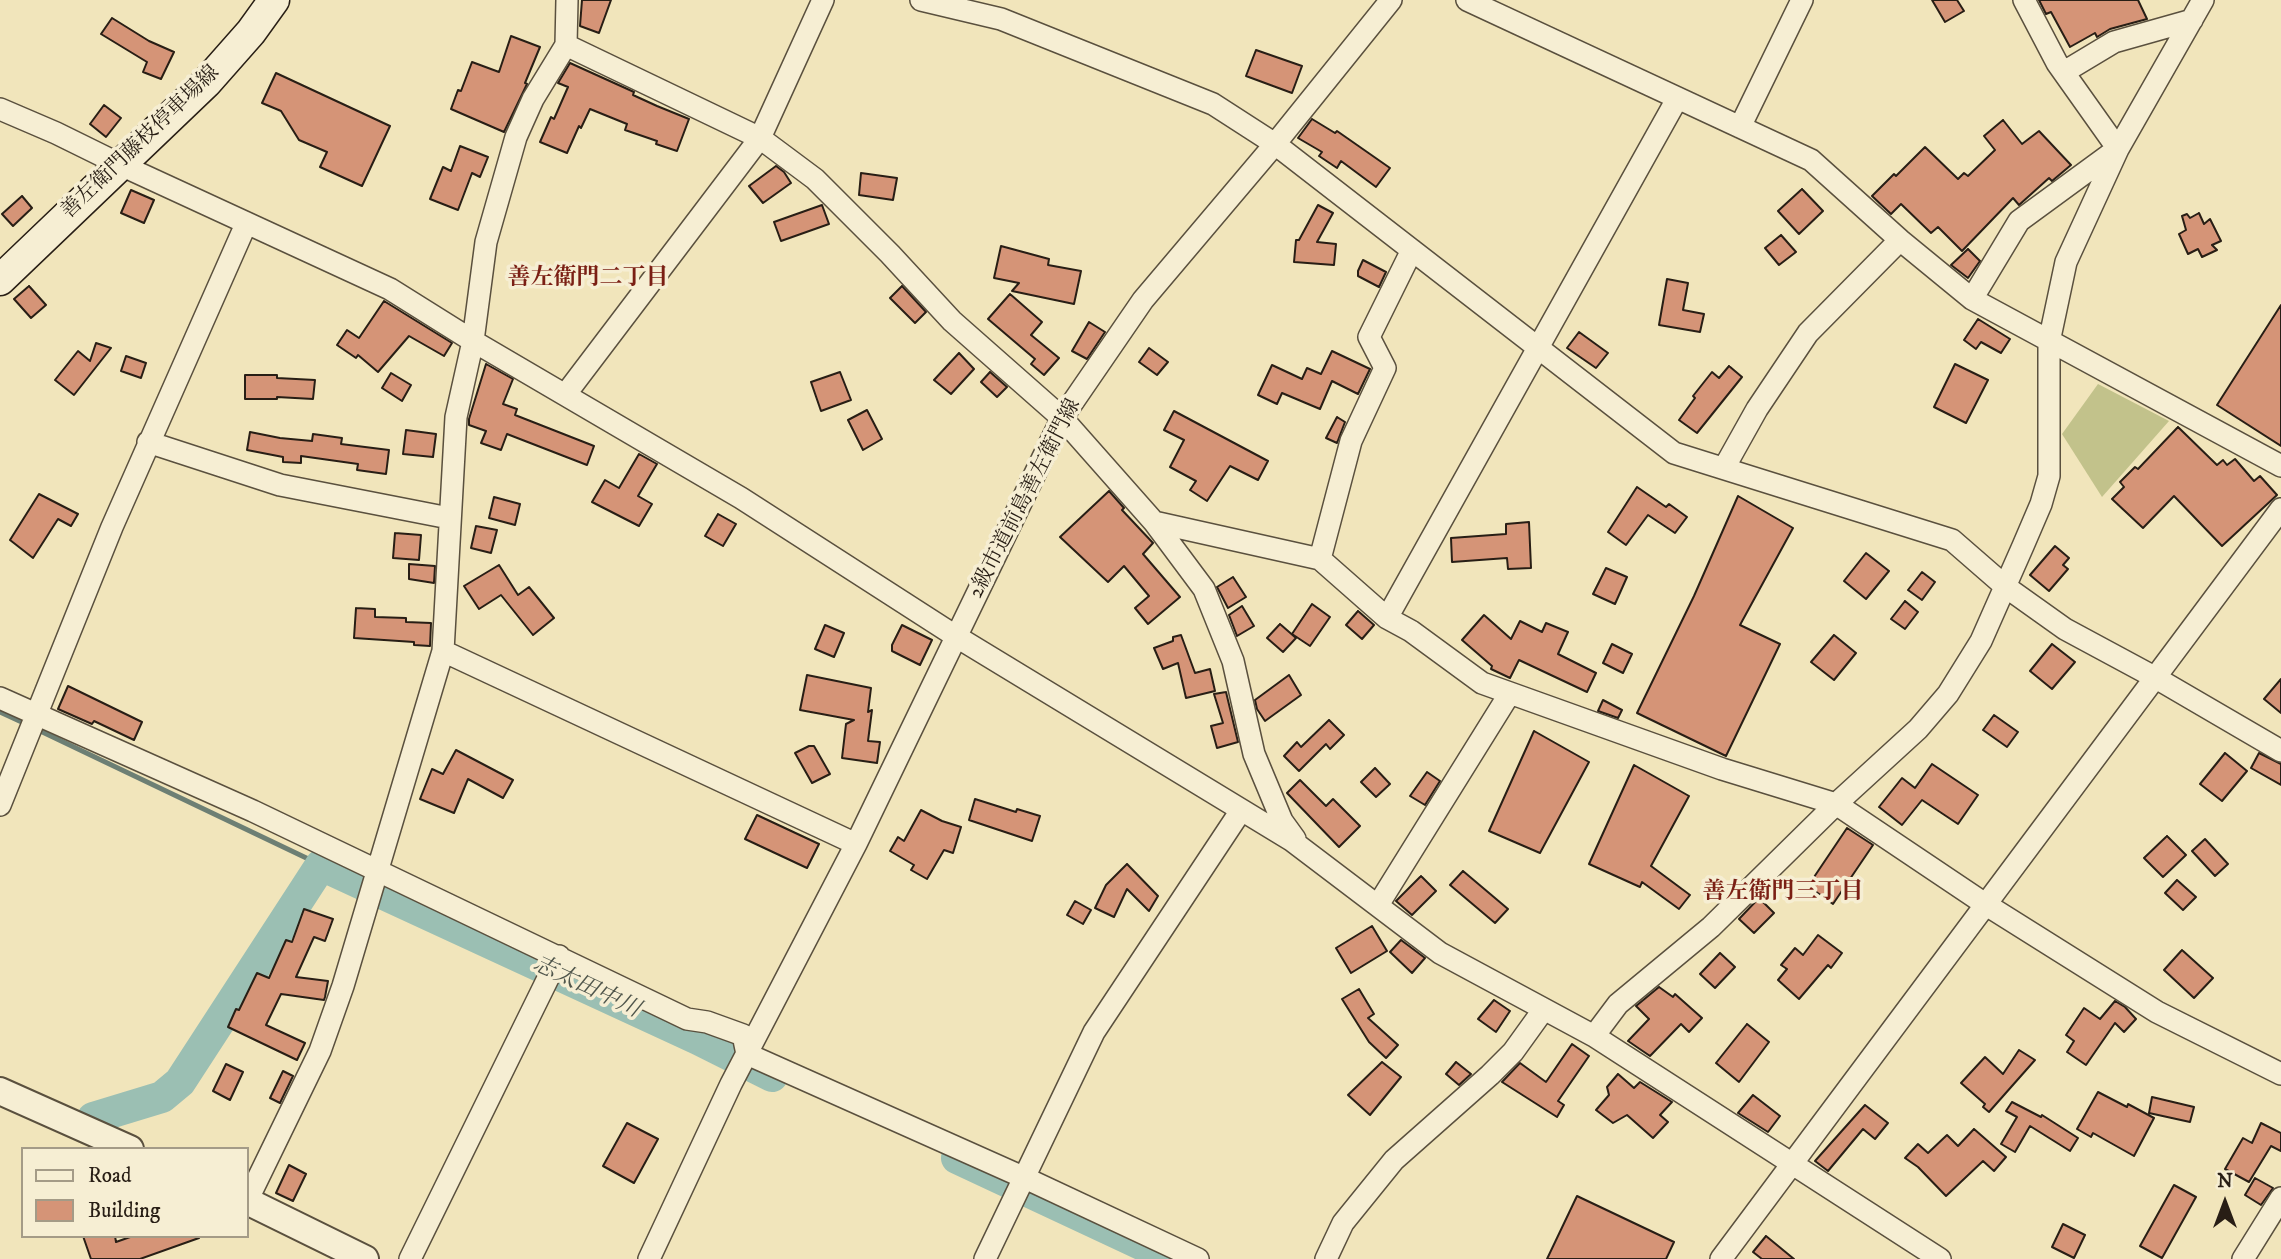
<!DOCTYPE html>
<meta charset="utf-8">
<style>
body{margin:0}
#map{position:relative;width:2281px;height:1259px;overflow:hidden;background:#f1e5bb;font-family:"IM FELL DW Pica",serif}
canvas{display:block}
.legend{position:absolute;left:21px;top:1147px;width:228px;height:91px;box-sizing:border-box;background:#f6eed3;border:2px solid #a49b87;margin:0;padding:9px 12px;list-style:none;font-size:21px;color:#281e15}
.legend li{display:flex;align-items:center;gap:14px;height:35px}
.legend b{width:35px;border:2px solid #a49b87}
.north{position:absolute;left:2190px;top:1168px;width:70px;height:70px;-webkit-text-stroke:5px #f6eed3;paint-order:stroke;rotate:0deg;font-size:19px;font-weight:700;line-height:28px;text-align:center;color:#281e15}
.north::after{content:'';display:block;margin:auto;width:24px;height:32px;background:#281e15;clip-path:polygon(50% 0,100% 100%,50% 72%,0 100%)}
</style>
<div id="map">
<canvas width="2281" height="1259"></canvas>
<ul class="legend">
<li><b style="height:9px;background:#f6eed3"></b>Road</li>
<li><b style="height:19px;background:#d59477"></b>Building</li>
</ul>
<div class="north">N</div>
</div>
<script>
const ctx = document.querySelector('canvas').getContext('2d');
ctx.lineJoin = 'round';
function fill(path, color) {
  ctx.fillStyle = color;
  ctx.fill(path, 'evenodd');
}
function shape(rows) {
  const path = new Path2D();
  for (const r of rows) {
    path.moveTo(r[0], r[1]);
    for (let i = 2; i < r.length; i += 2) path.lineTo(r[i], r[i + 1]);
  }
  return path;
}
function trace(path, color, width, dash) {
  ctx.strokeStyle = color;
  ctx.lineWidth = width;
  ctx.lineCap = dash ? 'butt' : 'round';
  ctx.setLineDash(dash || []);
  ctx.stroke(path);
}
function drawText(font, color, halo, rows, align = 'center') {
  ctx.font = font + ' "IM FELL DW Pica","Noto Serif JP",serif';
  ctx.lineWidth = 7;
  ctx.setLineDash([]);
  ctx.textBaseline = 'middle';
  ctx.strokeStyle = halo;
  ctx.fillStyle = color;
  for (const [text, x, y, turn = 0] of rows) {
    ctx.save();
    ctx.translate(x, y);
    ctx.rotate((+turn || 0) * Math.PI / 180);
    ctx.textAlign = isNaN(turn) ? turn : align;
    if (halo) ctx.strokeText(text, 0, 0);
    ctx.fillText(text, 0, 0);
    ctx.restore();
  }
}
const green = shape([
 [2098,384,2169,421,2102,497,2062,434]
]);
const stream = shape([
 [0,712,26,724],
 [34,728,321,865]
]);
const river = shape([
 [93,1118,162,1097,180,1082,321,865,698,1039,772,1076],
 [957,1158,1173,1259]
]);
const building = shape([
 [582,0,611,0,599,33,580,26,582,0],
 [1932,0,1957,0,1964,11,1945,22,1932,0],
 [2039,0,2138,0,2147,19,2110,29,2097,37,2095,33,2070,47,2051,12,2046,14,2039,0],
 [112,18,149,41,174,52,161,79,143,72,147,62,101,34,112,18],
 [511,36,540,47,525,83,527,84,504,132,451,109,458,90,461,91,472,62,499,72,511,36],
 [1256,50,1302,66,1292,93,1246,76,1256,50],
 [570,63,634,92,633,95,657,106,689,119,677,151,656,144,657,141,625,130,627,124,590,109,581,128,579,126,567,153,540,142,551,117,554,119,568,87,558,83,570,63],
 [276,73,390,126,362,186,320,167,327,152,299,140,281,111,262,103,276,73],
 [104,105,121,118,106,137,90,124,104,105],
 [1312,119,1335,133,1337,131,1390,168,1376,187,1341,161,1337,168,1319,156,1322,152,1298,138,1312,119],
 [2003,120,2022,144,2039,131,2071,165,2052,181,2049,178,2019,205,2013,198,1962,251,1938,227,1931,233,1901,204,1891,214,1872,196,1894,174,1896,176,1925,147,1958,179,1964,173,1968,176,1995,150,1984,136,2003,120],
 [460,146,488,157,480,177,472,173,458,210,430,199,443,167,451,171,460,146],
 [776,166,784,172,791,183,763,203,749,186,776,166],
 [861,173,897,178,893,200,859,195,861,173],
 [1802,189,1823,211,1799,234,1778,211,1802,189],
 [131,190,154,200,144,223,121,213,131,190],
 [22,196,32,208,13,226,2,214,22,196],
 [822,205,829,224,781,241,774,222,822,205],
 [1318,205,1333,213,1317,242,1336,244,1334,265,1294,262,1296,240,1299,240,1318,205],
 [2199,213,2204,224,2210,219,2221,241,2212,245,2217,250,2202,257,2198,249,2188,254,2179,234,2186,230,2182,216,2187,214,2190,218,2199,213],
 [1781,235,1796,252,1779,265,1765,248,1781,235],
 [1001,246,1049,259,1048,265,1081,271,1074,304,1012,291,1019,283,994,278,1001,246],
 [1968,249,1980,261,1968,278,1951,265,1968,249],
 [1363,260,1386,272,1379,287,1358,276,1358,271,1363,260],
 [1667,279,1688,283,1683,310,1704,314,1700,332,1659,325,1667,279],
 [29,286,46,305,31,318,14,299,29,286],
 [902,286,926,312,915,323,890,298,902,286],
 [1010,294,1042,322,1031,335,1059,358,1044,375,1031,364,1035,359,988,319,1010,294],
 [384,301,452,343,444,356,409,336,378,372,358,355,356,358,337,345,347,330,359,338,384,301],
 [2281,305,2281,446,2217,405,2281,305],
 [1978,319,2010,339,2001,353,1981,342,1976,349,1964,340,1978,319],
 [1089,322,1105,332,1087,359,1072,351,1089,322],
 [1579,332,1608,353,1596,368,1567,348,1579,332],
 [96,343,111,348,74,395,55,380,78,351,90,361,96,343],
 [1149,348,1168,362,1157,375,1139,362,1149,348],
 [1332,351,1370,369,1358,394,1332,381,1320,409,1282,393,1277,404,1258,395,1272,365,1302,379,1307,368,1321,374,1332,351],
 [959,353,974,369,951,394,934,380,959,353],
 [126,356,146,363,141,378,121,371,126,356],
 [486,364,513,379,503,404,517,409,515,415,594,446,587,465,507,434,501,450,481,443,486,431,469,425,469,419,486,364],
 [1955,364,1988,380,1966,423,1934,407,1955,364],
 [1729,366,1742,377,1697,433,1679,420,1695,398,1693,396,1712,372,1719,378,1729,366],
 [840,372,851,400,821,411,811,382,840,372],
 [990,372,1007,387,997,397,981,382,990,372],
 [391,373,411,385,402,401,382,388,391,373],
 [245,375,277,375,277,378,315,380,313,399,277,397,277,399,245,399,245,375],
 [867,410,882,439,863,450,848,420,867,410],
 [1174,411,1268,461,1258,480,1230,466,1207,501,1190,490,1196,481,1170,467,1184,440,1164,430,1174,411],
 [1337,417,1345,422,1337,443,1326,438,1337,417],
 [2178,427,2217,465,2223,460,2227,465,2235,459,2254,481,2260,476,2277,495,2222,546,2174,496,2143,528,2112,499,2124,487,2120,482,2135,467,2138,469,2178,427],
 [406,430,436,434,433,457,403,454,406,430],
 [250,432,280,438,312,441,313,434,342,438,341,444,389,450,386,474,357,470,358,464,301,456,301,463,283,462,283,457,247,450,250,432],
 [639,454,657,464,638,496,652,504,639,526,592,502,605,480,619,488,639,454],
 [1637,487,1666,507,1669,504,1687,517,1675,533,1648,515,1626,545,1608,532,1637,487],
 [1109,491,1124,508,1122,510,1153,543,1143,554,1180,597,1148,624,1135,608,1149,596,1124,566,1108,582,1060,537,1109,491],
 [39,494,78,514,71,526,58,519,33,558,10,540,39,494],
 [1738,496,1793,528,1740,625,1780,644,1726,756,1637,713,1694,596,1738,496],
 [494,497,520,504,515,525,489,518,494,497],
 [718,514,736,524,723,546,705,536,718,514],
 [1529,522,1531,568,1508,569,1507,558,1452,562,1451,538,1506,534,1506,524,1529,522],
 [476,526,497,530,491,553,471,548,476,526],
 [395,533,421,535,419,560,393,558,395,533],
 [2055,546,2069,558,2063,565,2068,569,2049,591,2030,575,2055,546],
 [1866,553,1889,571,1866,599,1844,581,1866,553],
 [409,564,435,566,434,583,409,579,409,564],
 [499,565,518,595,529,587,554,618,533,635,501,595,479,609,464,586,499,565],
 [1606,568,1627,577,1615,604,1593,594,1606,568],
 [1922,572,1935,582,1922,600,1908,590,1922,572],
 [1233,577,1246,597,1228,608,1217,587,1233,577],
 [1905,601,1918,612,1905,629,1891,619,1905,601],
 [1312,604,1330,617,1310,646,1292,634,1312,604],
 [1242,606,1254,626,1237,636,1229,615,1242,606],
 [356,608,375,609,375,617,406,618,406,622,431,623,430,646,414,645,414,642,354,638,356,608],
 [1358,611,1374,625,1362,639,1346,625,1358,611],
 [1484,615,1511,639,1520,621,1542,632,1546,623,1568,632,1558,654,1596,673,1587,692,1519,660,1510,678,1491,669,1492,666,1462,640,1484,615],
 [1280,624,1296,638,1283,652,1267,638,1280,624],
 [825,625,844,633,834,657,815,649,825,625],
 [902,625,932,640,920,665,892,651,892,645,902,625],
 [1181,635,1195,673,1210,669,1215,691,1186,698,1178,663,1163,669,1154,648,1173,641,1173,637,1181,635],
 [1834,635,1856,653,1834,680,1811,662,1834,635],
 [1612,644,1632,654,1623,673,1603,663,1612,644],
 [2052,644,2075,662,2052,689,2030,671,2052,644],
 [807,675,871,688,868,712,872,710,868,741,880,742,877,763,842,758,846,724,854,720,800,710,807,675],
 [1289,675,1301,695,1265,721,1257,709,1255,700,1289,675],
 [2281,679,2281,713,2264,699,2281,679],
 [68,686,142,722,134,740,94,721,92,724,58,709,68,686],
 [1226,692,1238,742,1217,748,1211,726,1223,723,1214,694,1226,692],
 [1603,700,1622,710,1618,718,1598,711,1603,700],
 [1994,715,2018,732,2007,747,1983,730,1994,715],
 [1329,720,1344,735,1330,749,1326,744,1299,771,1284,756,1297,742,1301,747,1329,720],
 [1534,731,1589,762,1540,853,1489,831,1534,731],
 [809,746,814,746,830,774,812,783,795,753,809,746],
 [456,750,513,780,503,798,468,779,454,813,420,799,432,769,443,774,456,750],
 [2225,753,2247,771,2222,801,2200,784,2225,753],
 [2259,753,2281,764,2281,785,2251,768,2259,753],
 [1932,764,1978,795,1958,824,1922,800,1902,825,1879,807,1902,778,1915,788,1932,764],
 [1634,765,1689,796,1651,866,1690,895,1679,909,1642,882,1640,887,1589,864,1634,765],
 [1375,768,1390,784,1376,797,1361,782,1375,768],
 [1427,772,1440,781,1425,805,1410,796,1427,772],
 [1300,780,1326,806,1333,799,1360,826,1339,847,1287,793,1300,780],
 [975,799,1016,812,1017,809,1040,816,1032,841,969,820,975,799],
 [921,810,942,821,961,827,953,853,944,850,927,879,911,870,914,865,890,851,898,837,904,841,921,810],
 [757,815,819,844,807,868,745,839,757,815],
 [1847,828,1873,845,1833,904,1808,886,1847,828],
 [2167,836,2186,855,2163,877,2144,858,2167,836],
 [2205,839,2228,864,2215,876,2192,851,2205,839],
 [1127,864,1158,896,1149,911,1127,889,1114,917,1095,908,1106,885,1127,864],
 [1463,871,1508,909,1495,923,1450,885,1463,871],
 [1421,876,1436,891,1412,915,1396,901,1421,876],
 [2177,880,2196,897,2183,910,2165,893,2177,880],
 [1759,898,1774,913,1754,933,1739,919,1759,898],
 [1075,901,1091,910,1083,924,1067,915,1075,901],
 [304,909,333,919,325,941,314,937,296,977,328,981,325,997,324,1000,281,994,266,1025,305,1043,297,1060,228,1027,236,1009,239,1010,257,973,269,978,286,940,292,942,304,909],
 [1372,926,1387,951,1351,973,1336,948,1372,926],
 [1818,935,1842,953,1831,968,1828,965,1799,999,1778,980,1787,969,1781,965,1795,948,1803,955,1818,935],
 [1401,940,1425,958,1412,973,1390,952,1401,940],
 [2182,950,2213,978,2194,998,2164,970,2182,950],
 [1720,953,1735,967,1715,988,1700,974,1720,953],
 [1659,987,1673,997,1675,994,1702,1018,1689,1032,1681,1024,1650,1056,1628,1041,1649,1019,1636,1006,1659,987],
 [1359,989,1374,1014,1368,1018,1398,1045,1386,1058,1369,1042,1342,999,1359,989],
 [1494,1000,1510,1011,1496,1032,1478,1019,1494,1000],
 [2115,1001,2125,1007,2136,1019,2124,1032,2115,1023,2086,1065,2067,1052,2074,1041,2066,1035,2084,1008,2100,1019,2115,1001],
 [1747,1024,1769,1042,1739,1082,1716,1063,1747,1024],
 [1572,1044,1589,1056,1558,1101,1564,1105,1557,1117,1502,1082,1520,1063,1546,1082,1572,1044],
 [2019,1050,2035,1060,1989,1112,1983,1107,1985,1104,1961,1083,1985,1057,2003,1074,2019,1050],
 [1382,1062,1401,1077,1370,1115,1348,1095,1382,1062],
 [1456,1062,1471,1074,1459,1085,1446,1074,1456,1062],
 [226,1064,243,1072,230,1100,213,1091,226,1064],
 [283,1071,293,1076,280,1103,270,1098,283,1071],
 [1618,1074,1634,1088,1640,1082,1672,1102,1660,1115,1668,1122,1653,1138,1627,1115,1613,1123,1596,1110,1609,1095,1607,1087,1618,1074],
 [2098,1092,2127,1107,2128,1104,2154,1118,2134,1156,2093,1133,2091,1137,2077,1129,2098,1092],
 [1753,1095,1780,1116,1768,1132,1738,1113,1753,1095],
 [2152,1097,2194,1107,2190,1122,2149,1113,2152,1097],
 [2012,1102,2041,1117,2042,1115,2078,1138,2070,1151,2030,1126,2015,1152,2001,1144,2017,1117,2006,1111,2012,1102],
 [1865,1105,1888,1123,1875,1139,1863,1129,1828,1171,1815,1161,1865,1105],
 [627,1123,658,1139,634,1183,603,1166,627,1123],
 [2261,1123,2281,1133,2281,1151,2271,1146,2249,1182,2225,1169,2243,1138,2252,1143,2261,1123],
 [1974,1129,2006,1157,1994,1171,1983,1161,1946,1196,1918,1167,1905,1158,1918,1144,1928,1153,1947,1135,1958,1146,1974,1129],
 [289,1165,306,1174,293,1201,276,1193,289,1165],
 [2255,1178,2273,1188,2261,1205,2245,1195,2255,1178],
 [2174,1185,2196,1197,2162,1258,2140,1246,2174,1185],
 [1577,1196,1674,1242,1666,1259,1547,1259,1577,1196],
 [2063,1224,2085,1235,2074,1258,2052,1247,2063,1224],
 [83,1236,115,1236,116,1242,133,1236,198,1236,199,1238,140,1259,91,1259,83,1236],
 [1766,1236,1794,1259,1762,1259,1753,1252,1766,1236]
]);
const minor = shape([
 [921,0,1001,19,1213,104,1275,144,1674,453,1952,540,2006,587,2065,629,2156,678,2281,751],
 [1467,0,1811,160,1900,240,1972,299,2281,466],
 [2024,0,2057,63,2118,149],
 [566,45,760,138,815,179,890,254,952,321,1062,418,1154,522,1204,589,1233,661,1254,754,1282,821,1295,839],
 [2064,72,2114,42,2192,20],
 [0,109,56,133,121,165,390,289,473,341,741,498,957,637,1291,840,1440,953,1594,1036,1940,1259],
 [1740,127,1802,0],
 [1972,299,2019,221,2116,150],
 [565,395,760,138,823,0],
 [148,442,280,485,449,518],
 [1724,468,1757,409,1808,333,1900,240],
 [1154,522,1320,559,1387,618,1411,631,1482,683,1722,769,1836,804,1985,904,2157,1012,2281,1074],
 [1320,559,1351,441,1385,368,1369,337,1412,250],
 [1387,618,1677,99],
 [443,651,856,844],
 [0,698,253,811,687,1019,707,1022,743,1035,747,1054,1025,1178,1198,1259],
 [0,805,112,527,246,224],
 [1378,905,1510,693],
 [1594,1036,1618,1004,1711,927,1836,804,1918,729,1948,694,1981,641,2023,546,2041,504,2049,476,2049,342,2066,262,2118,149,2203,0],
 [247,1201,320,1051,343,986,443,651,456,417,473,341,486,242,516,137,533,99,566,45,567,0],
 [410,1259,559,956],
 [649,1259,731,1084,856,844,1062,418,1143,300,1275,144,1391,0],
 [985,1259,1094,1032,1240,812],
 [1326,1259,1343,1223,1394,1160,1490,1075,1513,1052,1544,1009],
 [1721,1259,2281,509],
 [2243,1259,2281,1198]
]);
const tertiary = shape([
 [0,1091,130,1149],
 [247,1201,365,1259]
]);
const secondary = shape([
 [0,280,206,83,251,32,274,0]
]);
const streetNames = [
 ["善左衛門藤枝停車場線",141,143,-44],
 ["2級市道前島善左衛門線",1026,499,-63]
];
const neighbourhoodNames = [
 ["善左衛門二丁目",588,279],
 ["善左衛門三丁目",1783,893]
];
const waterNames = [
 ["志太田中川",586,988,25]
];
fill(green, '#c2c28b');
trace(stream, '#6d7f74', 5);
trace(river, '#9bbfb3', 32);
fill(building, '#d59477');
trace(building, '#281e15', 2);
trace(minor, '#5a503e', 24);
trace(tertiary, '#5a503e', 30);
trace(secondary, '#281e15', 33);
trace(minor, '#f6eed3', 21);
trace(tertiary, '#f6eed3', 26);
trace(secondary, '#f6eed3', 30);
drawText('21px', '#281e15', '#f6eed3', streetNames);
drawText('bold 23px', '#7a1f14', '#f6eed3', neighbourhoodNames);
drawText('italic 23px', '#50564c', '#f6eed3', waterNames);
</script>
